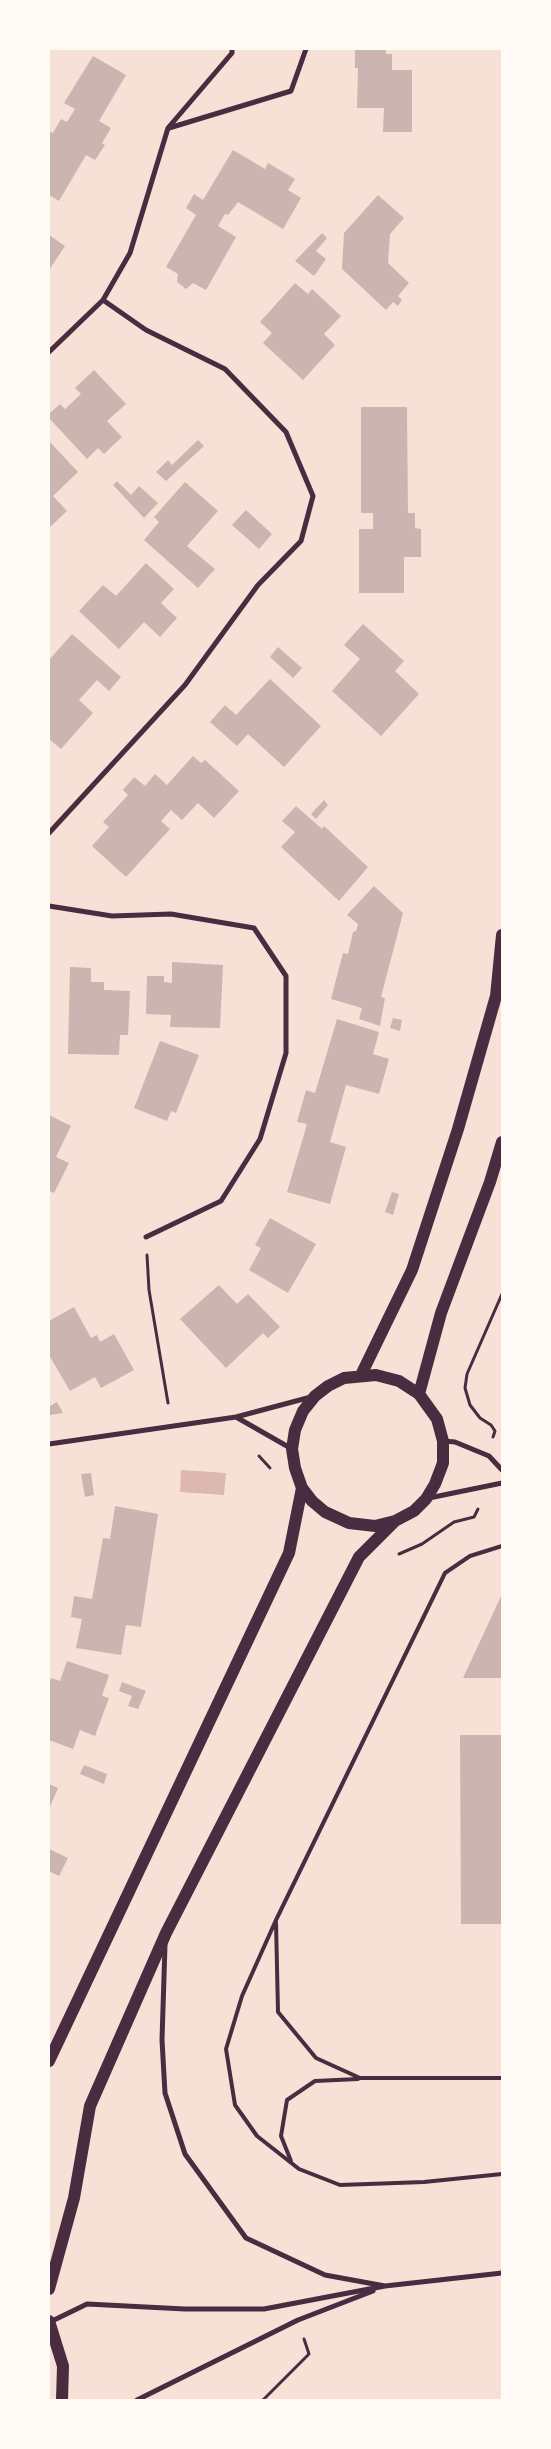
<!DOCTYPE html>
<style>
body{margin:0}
#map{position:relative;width:551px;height:2449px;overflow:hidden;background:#f7e1d7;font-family:Literata,serif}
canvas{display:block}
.frame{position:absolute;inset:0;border:50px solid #fffaf5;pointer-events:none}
</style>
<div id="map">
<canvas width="551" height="2449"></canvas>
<div class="frame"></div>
</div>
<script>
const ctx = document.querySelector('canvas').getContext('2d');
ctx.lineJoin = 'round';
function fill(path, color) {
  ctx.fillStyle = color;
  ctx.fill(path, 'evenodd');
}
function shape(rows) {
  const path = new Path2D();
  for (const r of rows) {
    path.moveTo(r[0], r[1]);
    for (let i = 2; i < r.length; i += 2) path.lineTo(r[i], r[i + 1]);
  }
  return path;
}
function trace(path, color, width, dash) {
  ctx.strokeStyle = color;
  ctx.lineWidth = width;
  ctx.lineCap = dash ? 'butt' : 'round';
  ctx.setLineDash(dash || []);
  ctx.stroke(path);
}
const water = shape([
 [181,1470,226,1473,224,1495,180,1492]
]);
const building = shape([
 [355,49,386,49,386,54,392,54,392,70,412,70,412,132,383,132,384,108,357,108,358,68,355,68],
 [93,56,126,75,99,121,111,128,102,143,105,145,95,160,86,155,59,201,49,195,49,131,53,133,61,119,67,122,75,109,64,103],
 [233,150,265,169,268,163,295,179,288,190,301,198,283,229,238,202,228,215,225,214,218,226,236,237,206,290,193,283,186,289,177,282,178,274,166,267,196,215,186,208,194,194,203,200],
 [378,195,404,218,390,234,388,263,409,283,398,296,402,300,398,306,393,302,386,310,342,269,344,233],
 [322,233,327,238,316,251,326,259,314,276,295,261],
 [49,235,65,246,49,270],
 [295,283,308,294,312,289,341,316,324,334,335,345,303,380,263,343,272,333,260,322],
 [94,370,126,404,107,421,122,437,104,454,98,448,87,459,49,418,49,414,60,404,65,409,81,394,75,388],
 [361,407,407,407,408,513,415,513,415,528,421,529,421,557,404,557,404,593,359,593,359,529,373,529,373,513,361,513],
 [198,440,204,446,166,481,156,472,168,460,172,465],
 [49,441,78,472,53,496,67,511,49,528],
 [117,481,131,495,139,486,158,503,144,518,113,485],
 [185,482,218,511,187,546,215,569,198,588,144,540,159,522,154,517],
 [246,510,272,534,259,549,232,525],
 [146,563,174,589,161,603,177,618,160,637,144,622,119,649,79,611,103,585,116,596],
 [363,624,404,661,395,671,419,694,381,736,332,691,360,659,344,645],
 [72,634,121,677,109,691,97,680,79,700,93,713,61,749,49,739,49,660],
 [278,647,302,668,293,678,270,657],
 [270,679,321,726,284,767,248,734,237,746,210,722,225,705,236,715],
 [193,756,201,763,205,760,239,791,214,818,198,803,182,820,171,810,161,821,170,829,126,877,92,846,109,827,103,822,128,795,123,790,134,777,145,786,155,774,167,785],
 [324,800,328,805,316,819,311,814],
 [296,806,322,829,324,826,368,867,339,901,281,847,295,832,282,821],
 [374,886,403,913,381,997,385,998,380,1026,359,1019,362,1008,331,999,343,953,348,954,353,932,356,931,358,924,347,915],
 [172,962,223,965,220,1028,170,1027,171,1015,146,1014,147,976,164,976,164,982,172,983],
 [70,967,91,968,91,982,104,982,104,990,130,991,128,1035,120,1035,119,1055,68,1054],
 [393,1018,402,1020,400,1031,390,1028],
 [337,1019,379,1032,373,1054,389,1059,379,1094,346,1085,330,1142,346,1147,330,1204,287,1192,307,1124,297,1122,306,1090,315,1093],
 [160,1041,199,1055,176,1113,171,1111,167,1121,134,1108],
 [49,1115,71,1126,56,1157,69,1163,54,1193,49,1191],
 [392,1192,399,1194,393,1215,385,1212],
 [270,1218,316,1244,288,1293,249,1270,261,1248,255,1245],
 [219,1285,237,1304,248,1294,280,1327,268,1338,263,1333,226,1368,180,1319],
 [74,1307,91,1338,97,1335,100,1342,114,1334,134,1370,101,1388,95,1377,70,1391,49,1355,49,1321],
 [57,1402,63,1413,50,1415,50,1406],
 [91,1473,94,1495,85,1497,81,1474],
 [115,1506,158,1514,141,1627,126,1625,121,1655,76,1648,82,1619,71,1617,74,1596,92,1599,103,1538,110,1539],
 [502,1594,502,1678,463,1678],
 [67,1661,109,1675,102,1696,109,1698,95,1736,80,1730,73,1749,49,1740,49,1684,51,1678,60,1681],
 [122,1682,146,1691,138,1709,128,1706,132,1696,119,1691],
 [460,1735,502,1735,502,1924,461,1924],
 [84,1765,107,1774,104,1784,80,1774],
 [49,1784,58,1788,49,1809],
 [49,1849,68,1858,59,1876,49,1871]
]);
const path = shape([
 [147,1255,149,1290,168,1403],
 [493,1437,495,1431,491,1425,480,1418,470,1405,465,1388,467,1374,502,1294],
 [259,1456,270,1468],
 [399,1554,422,1544,454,1522,474,1517,478,1509],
 [263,2400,309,2354,304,2339]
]);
const service = shape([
 [502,1546,470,1556,445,1573,276,1920,242,1996,226,2049,235,2105,257,2136,299,2169,340,2185,424,2182,502,2174],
 [276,1922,278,2012,316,2058,360,2078,502,2078],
 [291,2161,281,2136,287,2100,315,2081,358,2079]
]);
const minor = shape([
 [169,128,291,91,306,49],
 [49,352,103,300,130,253,168,128,232,53,232,49],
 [49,833,185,685,258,585,301,541,313,496,286,432,225,369,146,330,103,300],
 [49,906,112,916,171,914,254,928,286,976,286,1053,260,1139,221,1201,146,1237],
 [236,1417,292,1449],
 [444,1441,455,1442,489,1456,502,1470],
 [49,1444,236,1417,311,1397],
 [429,1498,502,1483],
 [165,1945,162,2040,165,2093,185,2154,246,2238,325,2275,385,2286],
 [50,2322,87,2304,185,2309,264,2309,385,2286,502,2273],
 [137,2400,298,2320,373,2291]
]);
const primary = shape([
 [361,1375,412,1270,458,1129,496,996,502,935],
 [419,1394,441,1313,490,1182,502,1142],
 [302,1488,312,1501,325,1512,349,1523,375,1526,395,1521],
 [49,2061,289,1553,302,1488,295,1468,292,1449,295,1430,303,1411,315,1396,328,1386,344,1378,376,1375,399,1381,419,1394,437,1419,443,1441,443,1463,435,1484,426,1499,414,1511,395,1521,359,1557,166,1933,90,2106,74,2198,49,2289],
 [49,2321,63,2366,62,2400]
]);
fill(water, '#dcb8b0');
fill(building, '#ccb4b1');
trace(path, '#4a2c40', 3);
trace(service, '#4a2c40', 4);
trace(minor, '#4a2c40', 5);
trace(primary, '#4a2c40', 12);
</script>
